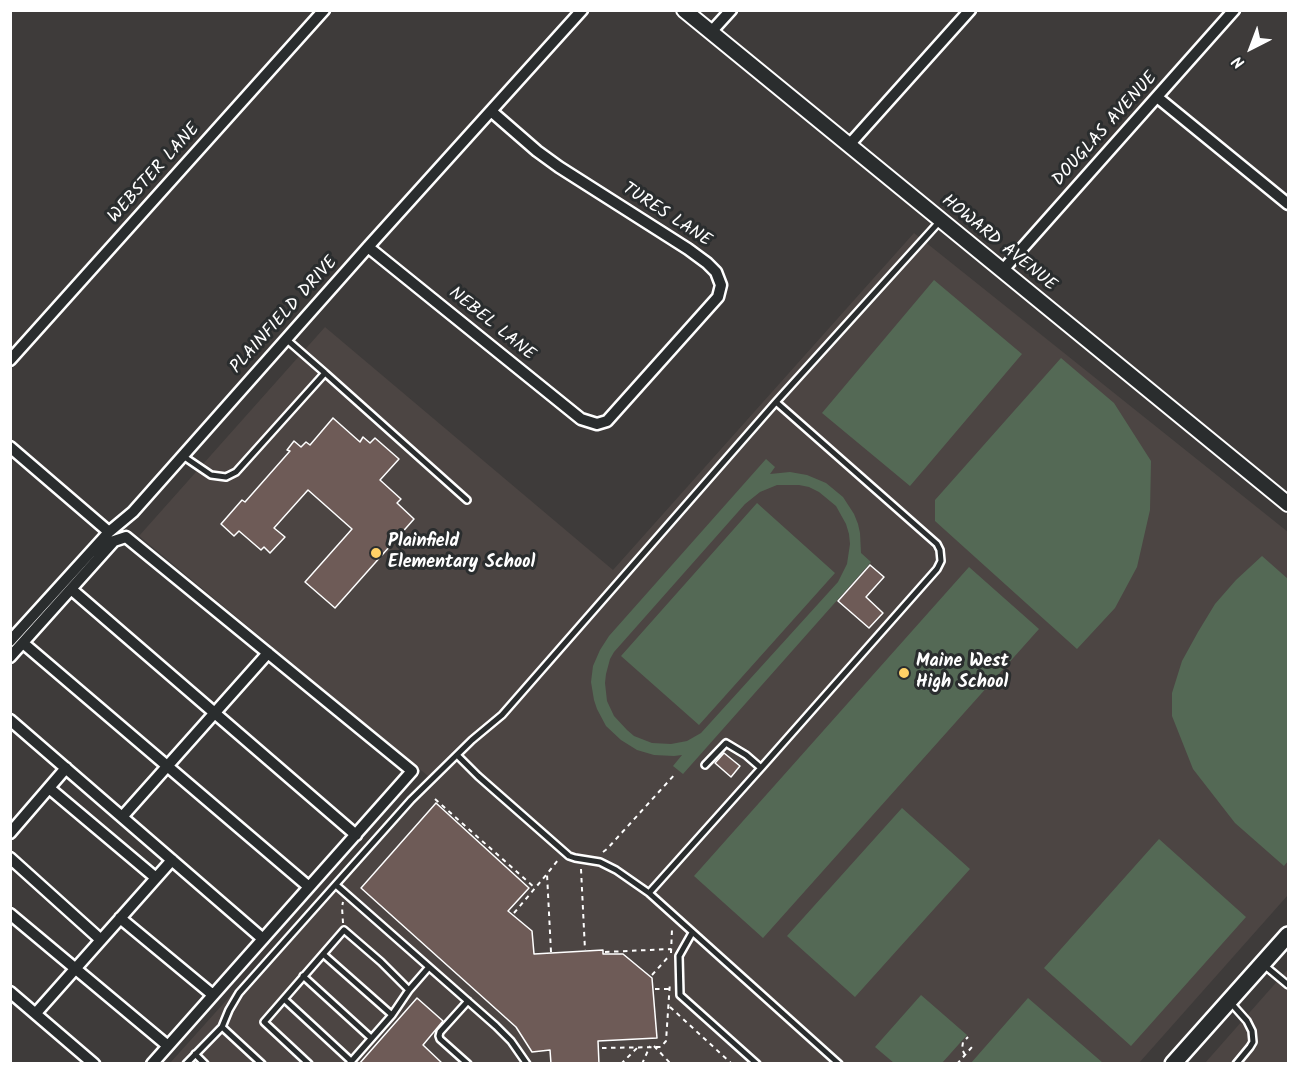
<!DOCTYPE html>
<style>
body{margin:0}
#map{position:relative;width:1299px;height:1074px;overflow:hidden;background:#3e3b3a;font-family:Kalam,sans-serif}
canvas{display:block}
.frame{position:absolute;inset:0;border:12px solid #fff;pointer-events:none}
.north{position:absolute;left:1221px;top:18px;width:60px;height:60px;-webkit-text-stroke:4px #2a2d2e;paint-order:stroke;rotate:222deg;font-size:16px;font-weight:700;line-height:24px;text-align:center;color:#fff}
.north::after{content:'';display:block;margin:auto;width:21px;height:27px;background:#fff;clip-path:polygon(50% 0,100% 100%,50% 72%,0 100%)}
</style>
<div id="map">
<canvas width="1299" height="1074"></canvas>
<div class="frame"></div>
<div class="north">N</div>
</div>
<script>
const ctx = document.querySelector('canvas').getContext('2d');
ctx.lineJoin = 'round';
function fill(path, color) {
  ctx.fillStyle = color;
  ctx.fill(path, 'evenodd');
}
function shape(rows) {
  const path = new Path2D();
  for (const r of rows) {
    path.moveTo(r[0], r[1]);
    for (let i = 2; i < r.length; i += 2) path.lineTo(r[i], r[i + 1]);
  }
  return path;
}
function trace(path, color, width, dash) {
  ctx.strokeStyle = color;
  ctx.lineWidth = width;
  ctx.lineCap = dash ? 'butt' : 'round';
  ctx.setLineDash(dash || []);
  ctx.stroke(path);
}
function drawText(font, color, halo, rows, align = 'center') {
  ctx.font = font + ' Kalam,sans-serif';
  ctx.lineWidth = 6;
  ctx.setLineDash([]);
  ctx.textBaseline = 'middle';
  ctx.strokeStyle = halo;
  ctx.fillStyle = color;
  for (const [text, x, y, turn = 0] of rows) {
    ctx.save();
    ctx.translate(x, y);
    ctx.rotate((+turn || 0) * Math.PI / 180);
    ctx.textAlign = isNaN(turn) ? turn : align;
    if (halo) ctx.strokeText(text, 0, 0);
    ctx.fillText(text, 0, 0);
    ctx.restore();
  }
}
const built = shape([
 [914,233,1288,532,1288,895,1139,1063,170,1063,428,776,139,536,325,327,613,570],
 [1288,969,1288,1063,1205,1063]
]);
const green = shape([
 [934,280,1022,354,910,486,822,413],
 [1061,358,1114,403,1151,461,1150,510,1137,567,1115,608,1077,649,935,521,935,500],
 [766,459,775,467,770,474,790,472,807,475,826,483,843,497,854,514,858,524,860,533,861,553,871,562,683,774,673,766,682,755,674,756,654,755,637,750,621,740,606,726,597,709,594,700,591,682,593,666,600,650,609,636],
 [777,485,799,485,809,487,819,492,836,506,846,524,849,534,850,544,847,564,838,582,701,733,687,741,671,744,652,743,634,736,627,730,614,716,607,701,605,683,606,674,610,659,614,652,745,504,760,492],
 [757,503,835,573,699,725,621,656],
 [1262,556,1288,579,1288,861,1284,866,1235,823,1193,769,1172,716,1172,693,1182,661,1198,632,1215,604,1236,580],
 [969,567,1039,629,763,938,694,876],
 [902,808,970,869,855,997,787,936],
 [1159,839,1246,917,1131,1046,1044,968],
 [921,995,967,1035,942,1063,894,1063,875,1047],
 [1028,998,1103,1063,971,1063]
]);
const building = shape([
 [333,418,360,442,363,437,370,443,375,438,399,459,380,480,401,499,397,503,414,519,335,608,305,582,352,529,308,490,274,528,285,537,270,553,264,547,261,550,239,531,234,536,221,524,242,500,245,502,290,451,287,450,294,441,301,447,306,442,310,445,333,418],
 [870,565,884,577,866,597,883,613,869,628,838,601,870,565],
 [724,753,740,766,731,777,715,763,724,753],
 [436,803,529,888,508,911,532,931,534,954,603,950,603,954,623,954,652,978,657,1038,598,1041,599,1064,551,1064,550,1050,532,1052,516,1027,361,888,436,803],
 [417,998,443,1021,423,1045,443,1064,359,1064,417,998]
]);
const path = shape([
 [435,799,535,888],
 [603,852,607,849,676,773],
 [581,869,585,950],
 [514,913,547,874],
 [343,923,342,907,343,902],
 [551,952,547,874,558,860],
 [605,952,671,949],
 [671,953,672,929],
 [652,975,670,955],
 [655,989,669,989],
 [670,1007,732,1064],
 [654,1046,671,1064],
 [602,1048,661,1047,666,1041,670,982],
 [965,1055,962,1049,963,1042,968,1037],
 [621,1064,638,1047],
 [642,1064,650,1046],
 [957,1064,972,1047]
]);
const service = shape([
 [325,373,467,500],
 [183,456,211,475,226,477,236,472,325,373,286,339],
 [457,755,478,776,569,856,575,858,600,862,616,870,649,893,839,1064],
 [705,765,726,743,746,755,761,768,937,569,941,561,940,550,937,544,776,402],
 [336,885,496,1026,511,1041,527,1064],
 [649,893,761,768],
 [692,933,679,956,680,995,757,1064],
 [323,954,392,1015],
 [1264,965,1288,985],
 [303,976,371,1038],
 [284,999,351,1061],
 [1231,1003,1247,1021,1252,1031,1253,1042,1250,1047,1236,1064],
 [222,1027,262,1064],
 [195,1054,205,1064],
 [186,1064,222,1027,229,1010,239,993,411,800,472,740,502,715,776,402,940,221],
 [309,1064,264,1022,344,930,381,962,409,990],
 [349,1064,392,1015,409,990,429,967],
 [468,1064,440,1039,439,1036,440,1032,468,1001]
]);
const minor = shape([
 [711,32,731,10],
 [1157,97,1288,204],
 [849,145,970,10],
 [368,247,581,419,597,424,607,421,718,297,721,285,716,272,707,263,688,249,559,167,537,151,491,111],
 [1002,271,1234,10],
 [10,360,324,10],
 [10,447,109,532],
 [71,589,356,835],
 [10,641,109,532,133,512,368,247,582,10],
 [23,643,309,887],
 [10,657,114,541,126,537,412,771,152,1064],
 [10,720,263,939],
 [49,788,156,878],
 [122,817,268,653],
 [10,833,66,768],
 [10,858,101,940],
 [10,914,168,1046],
 [120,918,213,995],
 [10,992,94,1064],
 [36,1013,172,860]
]);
const tertiary = shape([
 [684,10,1288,504]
]);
const secondary = shape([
 [1173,1064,1288,935]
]);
const markers = [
 [376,553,6,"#ffd166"],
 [904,673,6,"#ffd166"]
];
const streetNames = [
 ["DOUGLAS AVENUE",1106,130,-48],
 ["WEBSTER LANE",155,174,-48],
 ["TURES LANE",666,216,33],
 ["HOWARD AVENUE",998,244,39],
 ["PLAINFIELD DRIVE",285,316,-48],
 ["NEBEL LANE",491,325,39]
];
const poiNames = [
 ["Plainfield",388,543],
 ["Elementary School",388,564],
 ["Maine West",916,663],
 ["High School",916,684]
];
fill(built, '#4c4543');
fill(green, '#546955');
fill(building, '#6e5b57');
trace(building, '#fff', 1.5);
trace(service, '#fff', 10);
trace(minor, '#fff', 15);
trace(tertiary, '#fff', 18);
trace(secondary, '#fff', 20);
trace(path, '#fff', 2, [4.5, 4.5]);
trace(service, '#2a2d2e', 5);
trace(minor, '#2a2d2e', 10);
trace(tertiary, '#2a2d2e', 14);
trace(secondary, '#2a2d2e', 15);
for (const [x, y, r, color] of markers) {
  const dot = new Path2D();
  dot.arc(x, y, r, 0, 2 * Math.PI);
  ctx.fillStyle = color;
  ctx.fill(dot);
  trace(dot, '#2a2d2e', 2);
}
drawText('18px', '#fff', '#2a2d2e', streetNames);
drawText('bold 18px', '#fff', '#2a2d2e', poiNames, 'left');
</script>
